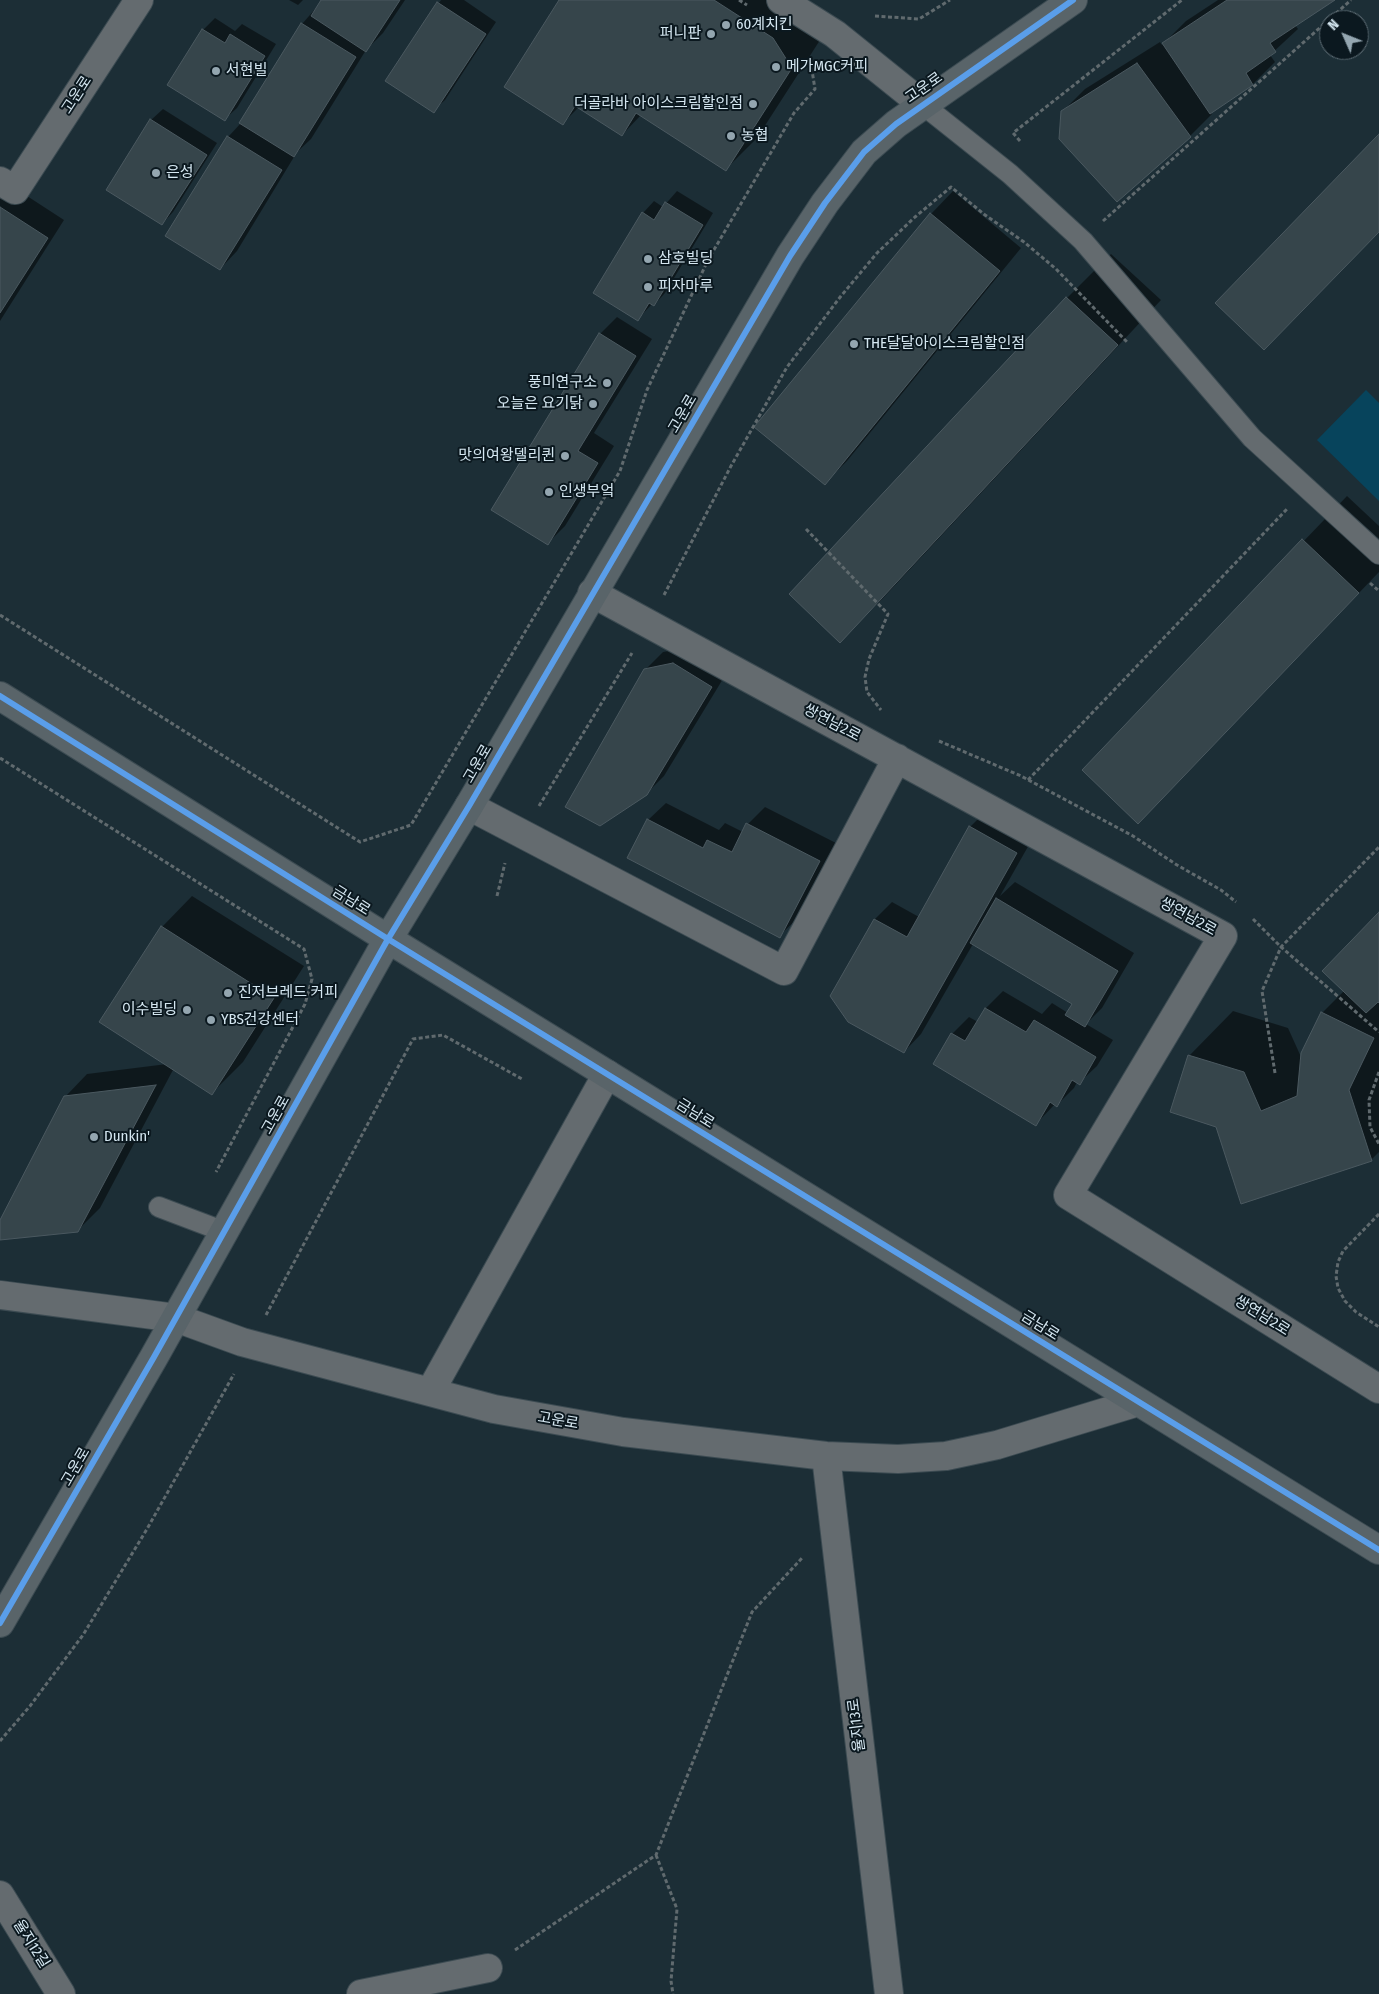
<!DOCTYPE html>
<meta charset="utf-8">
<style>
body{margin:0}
#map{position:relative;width:1379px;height:1994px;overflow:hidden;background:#1c2e36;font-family:"Fira Sans Condensed",sans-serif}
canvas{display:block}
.north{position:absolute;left:1319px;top:10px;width:50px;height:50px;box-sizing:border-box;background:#0b181f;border:1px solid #5c6b73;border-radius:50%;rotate:314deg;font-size:14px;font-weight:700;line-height:20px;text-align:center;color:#d5e7f1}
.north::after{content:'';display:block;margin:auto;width:18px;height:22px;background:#94a6b0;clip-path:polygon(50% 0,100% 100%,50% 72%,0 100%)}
</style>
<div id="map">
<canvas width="1379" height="1994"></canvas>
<div class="north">N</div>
</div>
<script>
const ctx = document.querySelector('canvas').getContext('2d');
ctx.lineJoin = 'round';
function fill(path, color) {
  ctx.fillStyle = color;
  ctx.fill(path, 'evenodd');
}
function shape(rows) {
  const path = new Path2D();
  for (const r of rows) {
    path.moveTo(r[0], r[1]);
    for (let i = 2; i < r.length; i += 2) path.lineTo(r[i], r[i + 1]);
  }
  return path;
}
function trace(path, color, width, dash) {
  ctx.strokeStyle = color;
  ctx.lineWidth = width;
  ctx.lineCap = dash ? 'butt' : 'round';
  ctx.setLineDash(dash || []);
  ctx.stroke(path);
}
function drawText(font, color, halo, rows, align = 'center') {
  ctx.font = font + ' "Fira Sans Condensed","Noto Sans KR",sans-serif';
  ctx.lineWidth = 4;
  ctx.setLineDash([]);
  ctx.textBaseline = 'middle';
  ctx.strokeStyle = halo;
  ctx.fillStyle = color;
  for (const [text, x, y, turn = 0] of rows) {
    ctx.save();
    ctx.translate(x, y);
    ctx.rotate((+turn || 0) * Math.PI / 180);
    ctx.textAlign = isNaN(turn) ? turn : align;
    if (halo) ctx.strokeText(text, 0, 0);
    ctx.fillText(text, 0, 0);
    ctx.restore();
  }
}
const green = shape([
 [1366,390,1379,403,1379,501,1317,440]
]);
const shadow = shape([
 [289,0,303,0,298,5],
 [323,0,405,0,383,33,366,50,311,139,297,152,237,251,220,269,228,137,241,123,302,24],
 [441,0,464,0,496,22,445,100,433,111,387,80],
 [561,0,793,0,822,37,757,138,726,169,641,115,622,135,579,107,563,123],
 [1218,0,1332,0,1295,25,1298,29,1270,55,1275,62,1253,84,1211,112,1212,114,1190,136,1062,112,1085,89,1160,42,1162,45,1186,21],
 [215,18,235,31,242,24,276,44,237,108,225,119,203,30],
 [163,109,217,143,173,212,162,224,151,120],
 [4,181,64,220,0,321,0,185],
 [677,191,713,213,665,293,654,305,652,304,638,319,643,213,654,201,663,207],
 [953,191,1021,248,847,461,825,483,931,214],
 [1111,254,1161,300,884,597,840,641,1067,298],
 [617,317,652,339,594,433,614,446,565,526,548,543,600,334],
 [1347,496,1379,526,1379,572,1182,778,1084,770],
 [691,647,729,669,664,776,646,794,645,670,663,652],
 [666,803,719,830,725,823,743,832,748,824,765,807,836,843,797,919,779,936,648,820],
 [987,810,1034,836,1000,896,1015,882,1134,953,1102,1008,1086,1024,1113,1040,1097,1066,1079,1083,1077,1082,1074,1088,1057,1105,1055,1104,1036,1124,952,1034,969,1017,978,1022,986,1008,1003,991,1042,1014,1052,1003,1068,1013,1074,1004,973,944,921,1034,904,1052,832,996,875,919,892,902,919,917,970,827],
 [192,896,304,966,243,1062,212,1093,174,1068,100,1208,77,1231,0,1239,0,1222,65,1097,87,1074,167,1064,162,927],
 [1379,914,1379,1152,1371,1160,1217,1126,1189,1056,1233,1011,1288,1028,1302,1059,1322,1013,1344,991]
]);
const building = shape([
 [321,0,400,0,366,52,311,16,321,0],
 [559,0,714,0,773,38,792,68,726,171,636,113,622,136,575,106,563,125,504,87,559,0],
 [1227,0,1335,0,1270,43,1276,52,1246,73,1253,85,1210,114,1162,43,1227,0],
 [437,2,486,34,434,113,385,81,437,2],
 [301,23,356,57,294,157,239,123,301,23],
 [202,29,225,43,230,34,265,56,225,121,167,85,202,29],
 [1137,63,1191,137,1117,202,1059,139,1061,111,1137,63],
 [150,119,207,155,162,225,106,190,150,119],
 [1379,134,1379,232,1264,350,1215,303,1379,134],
 [227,136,282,170,220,270,165,236,227,136],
 [665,202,703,225,654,306,649,303,638,321,593,293,642,212,654,220,665,202],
 [0,207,48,238,0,313,0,207],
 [930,213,1000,271,825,485,754,427,930,213],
 [1066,297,1118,345,840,643,789,594,1066,297],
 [599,333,636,356,578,451,598,463,548,545,491,510,599,333],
 [1302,539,1359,593,1138,824,1082,770,1302,539],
 [673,663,712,687,647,795,600,826,565,807,644,669,673,663],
 [647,819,703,848,707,840,732,852,746,823,820,861,780,938,627,858,647,819],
 [969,826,1017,853,904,1053,848,1022,830,996,874,919,907,937,969,826],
 [996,898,1118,971,1085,1027,1065,1015,1072,1004,970,943,996,898],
 [1379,912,1379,1003,1378,1002,1366,1013,1322,971,1379,912],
 [161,926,274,998,212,1095,99,1022,161,926],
 [985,1008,1026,1032,1034,1020,1096,1057,1080,1085,1072,1080,1057,1107,1050,1102,1036,1126,933,1064,951,1033,965,1041,985,1008],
 [1321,1012,1374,1038,1349,1090,1372,1161,1241,1204,1216,1127,1170,1112,1188,1055,1244,1072,1261,1111,1297,1096,1301,1053,1321,1012],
 [156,1085,78,1232,0,1240,0,1220,64,1096,156,1085]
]);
const path = shape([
 [739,0,747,5],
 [875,16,919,19,950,0],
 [1020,141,1013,133,1182,0],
 [1103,221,1351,0],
 [806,529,888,614,869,659,865,677,867,692,881,710],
 [1370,583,1379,591],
 [664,595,731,466,787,367,841,296,877,253,915,217,951,187,985,215,1024,242,1056,269,1128,343],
 [0,615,360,842,411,825,620,471,647,390,708,260,794,113,815,89,810,58],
 [939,741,1021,776,1133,836,1177,865,1221,890,1236,902],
 [0,758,304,949,312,979,305,1004,216,1172],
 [1028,780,1287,509],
 [539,806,632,653],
 [497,896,505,863],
 [1253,919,1281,947,1379,1032],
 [1379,1072,1369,1100,1370,1127,1379,1144],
 [1275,1073,1262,991,1281,947,1379,847],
 [1379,1214,1343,1251,1338,1262,1336,1276,1338,1288,1345,1301,1356,1312,1379,1327],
 [266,1315,413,1039,443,1035,522,1079],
 [0,1741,30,1706,83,1635,147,1529,234,1374],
 [656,1855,677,1909,671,1981,673,1994],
 [515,1950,656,1855,752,1612,803,1557]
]);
const lane = shape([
 [922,104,1010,174,1083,241,1252,438,1379,554],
 [159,1207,225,1232]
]);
const street = shape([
 [781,0,835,34,922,104],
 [0,181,15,190,139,0],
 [592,593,1223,936,1068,1195,1379,1389],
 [469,806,784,971,897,758],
 [0,1295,176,1318,242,1342,494,1409,623,1432,826,1456,898,1459,946,1456,997,1445,1138,1402],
 [430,1392,607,1074],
 [826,1456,889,1994],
 [0,1895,61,1994],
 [361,1994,488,1968]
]);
const secondary = shape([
 [0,696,388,939,1379,1550],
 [0,1623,154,1357,388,939,469,806,790,256,825,203,864,152,896,124,1073,0]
]);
const cycleway = shape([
 [0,696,388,939,1379,1550],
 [0,1623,154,1357,388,939,469,806,790,256,825,203,864,152,896,124,1073,0]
]);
const markers = [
 [726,25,5,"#94a6b0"],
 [711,34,5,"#94a6b0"],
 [776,67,5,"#94a6b0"],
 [216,71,5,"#94a6b0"],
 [753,104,5,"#94a6b0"],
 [731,136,5,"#94a6b0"],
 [156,173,5,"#94a6b0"],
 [648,259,5,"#94a6b0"],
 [648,287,5,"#94a6b0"],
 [854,344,5,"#94a6b0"],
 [607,383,5,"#94a6b0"],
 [593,404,5,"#94a6b0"],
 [565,456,5,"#94a6b0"],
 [549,492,5,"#94a6b0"],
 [228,993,5,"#94a6b0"],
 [187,1010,5,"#94a6b0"],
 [211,1020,5,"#94a6b0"],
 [94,1137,5,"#94a6b0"]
];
const poiNames = [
 ["60계치킨",736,25],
 ["퍼니판",701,34,"right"],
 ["메가MGC커피",786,67],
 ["서현빌",226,71],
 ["더골라바 아이스크림할인점",743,104,"right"],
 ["농협",741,136],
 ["은성",166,173],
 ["삼호빌딩",658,259],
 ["피자마루",658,287],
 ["THE달달아이스크림할인점",864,344],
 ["풍미연구소",597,383,"right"],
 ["오늘은 요기닭",583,404,"right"],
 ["맛의여왕델리퀸",555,456,"right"],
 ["인생부엌",559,492],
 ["진저브레드 커피",238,993],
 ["이수빌딩",177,1010,"right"],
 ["YBS건강센터",221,1020],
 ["Dunkin'",104,1137]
];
const streetNames = [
 ["고운로",924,88,-35],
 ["고운로",77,95,-57],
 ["고운로",683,414,-60],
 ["쌍연남2로",832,723,28],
 ["고운로",478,764,-60],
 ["금남로",351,901,32],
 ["쌍연남2로",1188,917,29],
 ["금남로",695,1114,32],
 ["고운로",276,1115,-61],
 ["쌍연남2로",1262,1316,32],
 ["금남로",1040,1326,32],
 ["고운로",558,1421,10],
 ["고운로",76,1467,-60],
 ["율지13로",857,1725,-97],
 ["율지12길",31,1944,58]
];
fill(green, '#07445c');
fill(shadow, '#0007');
fill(building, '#36454b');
trace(building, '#4b5960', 1);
trace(lane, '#3c4b52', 22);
trace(street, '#3c4b52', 30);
trace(secondary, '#3c4b52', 30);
trace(path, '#606a6e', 3, [4, 2.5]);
trace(lane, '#646b6f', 20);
trace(street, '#646b6f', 28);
trace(secondary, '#596469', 28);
trace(cycleway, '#5a9eea', 6);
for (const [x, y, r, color] of markers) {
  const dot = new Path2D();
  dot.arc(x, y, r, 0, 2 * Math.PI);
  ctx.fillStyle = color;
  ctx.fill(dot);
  trace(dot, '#0b181f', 2);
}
drawText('15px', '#d5e7f1', '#0b181f', poiNames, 'left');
drawText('15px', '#d5e7f1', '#0b181f', streetNames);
</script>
